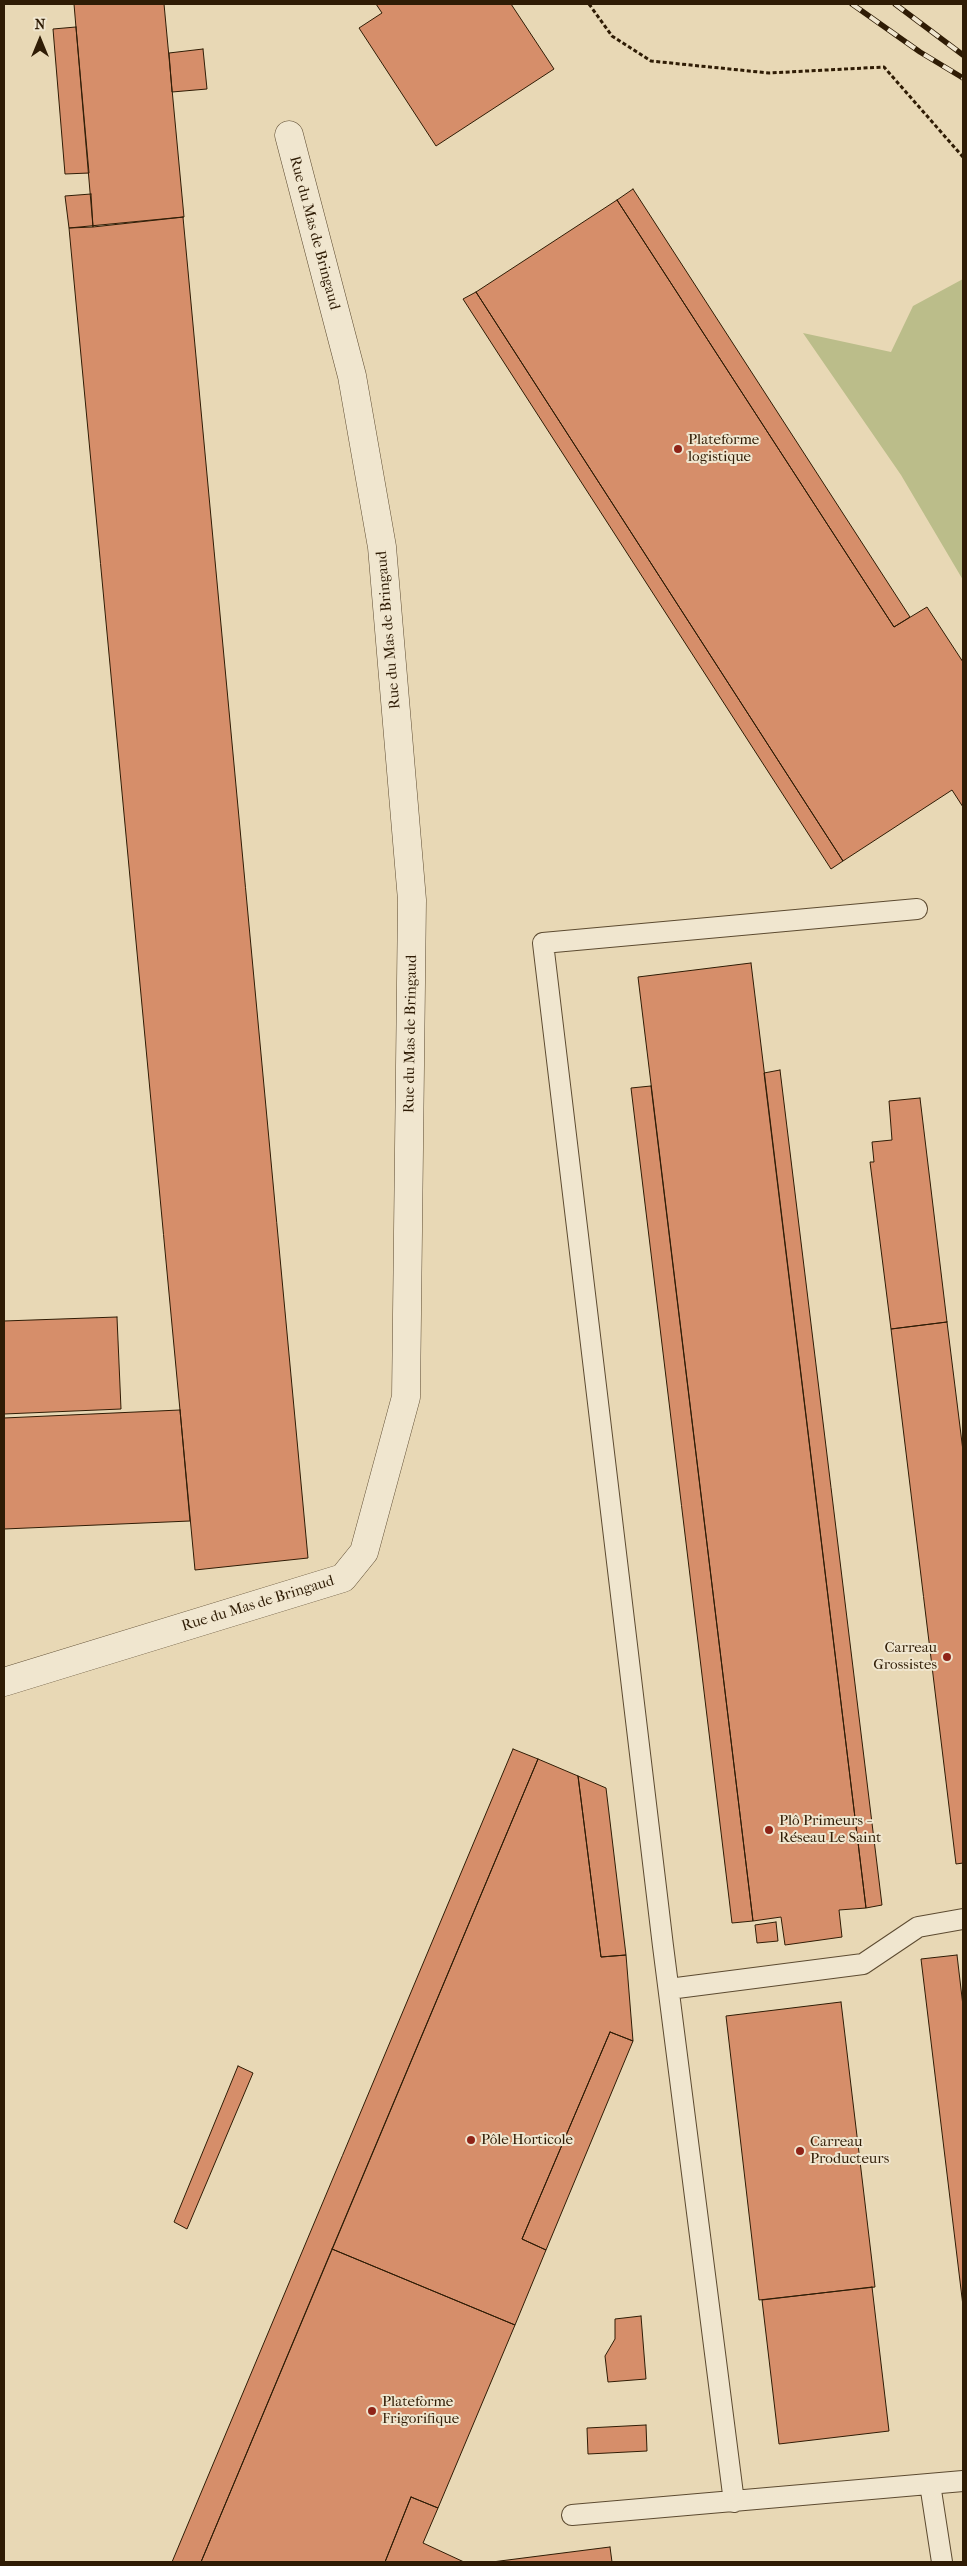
<!DOCTYPE html>
<meta charset="utf-8">
<style>
body{margin:0}
#map{position:relative;width:967px;height:2566px;overflow:hidden;background:#e8d8b5;font-family:"IM FELL French Canon",serif}
canvas{display:block}
.frame{position:absolute;inset:0;border:5px solid #2f1c05;pointer-events:none}
.north{position:absolute;left:15px;top:15px;width:50px;height:50px;-webkit-text-stroke:4px #f0e6cf;paint-order:stroke;rotate:0deg;font-size:14px;font-weight:700;line-height:20px;text-align:center;color:#2f1c05}
.north::after{content:'';display:block;margin:auto;width:18px;height:22px;background:#2f1c05;clip-path:polygon(50% 0,100% 100%,50% 72%,0 100%)}
</style>
<div id="map">
<canvas width="967" height="2566"></canvas>
<div class="frame"></div>
<div class="north">N</div>
</div>
<script>
const ctx = document.querySelector('canvas').getContext('2d');
ctx.lineJoin = 'round';
function fill(path, color) {
  ctx.fillStyle = color;
  ctx.fill(path, 'evenodd');
}
function shape(rows) {
  const path = new Path2D();
  for (const r of rows) {
    path.moveTo(r[0], r[1]);
    for (let i = 2; i < r.length; i += 2) path.lineTo(r[i], r[i + 1]);
  }
  return path;
}
function trace(path, color, width, dash) {
  ctx.strokeStyle = color;
  ctx.lineWidth = width;
  ctx.lineCap = dash ? 'butt' : 'round';
  ctx.setLineDash(dash || []);
  ctx.stroke(path);
}
function drawText(font, color, halo, rows, align = 'center') {
  ctx.font = font + ' "IM FELL French Canon",serif';
  ctx.lineWidth = 4;
  ctx.setLineDash([]);
  ctx.textBaseline = 'middle';
  ctx.strokeStyle = halo;
  ctx.fillStyle = color;
  for (const [text, x, y, turn = 0] of rows) {
    ctx.save();
    ctx.translate(x, y);
    ctx.rotate((+turn || 0) * Math.PI / 180);
    ctx.textAlign = isNaN(turn) ? turn : align;
    if (halo) ctx.strokeText(text, 0, 0);
    ctx.fillText(text, 0, 0);
    ctx.restore();
  }
}
const green = shape([
 [963,279,963,580,901,475,803,333,891,352,913,306]
]);
const building = shape([
 [74,4,164,4,184,217,93,227,74,4],
 [376,4,511,4,554,69,436,146,359,28,382,13,376,4],
 [76,27,89,173,65,174,53,29,76,27],
 [203,49,207,89,172,92,169,53,203,49],
 [633,189,910,617,894,627,617,200,633,189],
 [91,194,93,227,69,228,65,196,91,194],
 [617,200,894,627,927,607,963,662,963,807,952,790,843,861,476,292,617,200],
 [183,217,308,1558,195,1570,69,228,183,217],
 [476,292,843,861,831,869,463,299,476,292],
 [751,963,866,1908,839,1910,842,1937,785,1945,781,1917,753,1921,638,977,751,963],
 [780,1070,882,1905,866,1908,764,1073,780,1070],
 [651,1086,753,1921,732,1923,631,1088,651,1086],
 [920,1098,947,1322,891,1329,870,1162,874,1162,872,1142,892,1140,889,1101,920,1098],
 [117,1317,121,1409,4,1414,4,1321,117,1317],
 [947,1322,963,1451,963,1863,956,1864,891,1329,947,1322],
 [180,1410,190,1521,4,1529,4,1418,180,1410],
 [513,1749,538,1759,201,2562,172,2562,513,1749],
 [538,1759,578,1776,601,1957,626,1955,633,2041,610,2032,522,2239,546,2250,515,2325,332,2249,538,1759],
 [578,1776,606,1788,626,1955,601,1957,578,1776],
 [776,1922,778,1941,757,1943,755,1925,776,1922],
 [957,1955,963,2006,963,2306,921,1959,957,1955],
 [841,2002,875,2287,759,2300,726,2016,841,2002],
 [610,2032,633,2041,546,2250,522,2239,610,2032],
 [238,2066,253,2073,187,2229,174,2222,238,2066],
 [332,2249,515,2325,438,2508,411,2497,385,2562,201,2562,332,2249],
 [872,2287,889,2431,779,2444,762,2300,872,2287],
 [641,2316,646,2379,608,2382,605,2356,615,2339,615,2319,641,2316],
 [646,2425,647,2451,588,2454,587,2428,646,2425],
 [411,2497,438,2508,423,2543,464,2562,385,2562,411,2497],
 [610,2547,612,2562,492,2562,610,2547]
]);
const path = shape([
 [589,4,612,36,651,61,769,73,884,67,963,157]
]);
const service = shape([
 [669,1989,863,1964,918,1927,963,1919],
 [930,2484,942,2562],
 [734,2502,663,1946,543,943,917,909],
 [572,2515,963,2481]
]);
const minor = shape([
 [4,1682,343,1578,364,1552,406,1397,412,900,382,547,352,376,289,135]
]);
const rail = shape([
 [852,4,920,52,963,78],
 [895,4,963,55]
]);
const markers = [
 [678,449,5,"#8f2418"],
 [947,1657,5,"#8f2418"],
 [769,1830,5,"#8f2418"],
 [471,2140,5,"#8f2418"],
 [800,2151,5,"#8f2418"],
 [372,2411,5,"#8f2418"]
];
const streetNames = [
 ["Rue du Mas de Bringaud",314,233,75],
 ["Rue du Mas de Bringaud",389,630,-95],
 ["Rue du Mas de Bringaud",411,1034,-89],
 ["Rue du Mas de Bringaud",258,1604,-17]
];
const poiNames = [
 ["Plateforme",688,440],
 ["logistique",688,457],
 ["Carreau",937,1648,"right"],
 ["Grossistes",937,1665,"right"],
 ["Plô Primeurs -",779,1821],
 ["Réseau Le Saint",779,1838],
 ["Pôle Horticole",481,2140],
 ["Carreau",810,2142],
 ["Producteurs",810,2159],
 ["Plateforme",382,2402],
 ["Frigorifique",382,2419]
];
fill(green, '#bbbd8a');
fill(building, '#d68e6a');
trace(building, '#2f1c05', 1);
trace(service, '#5d4b31', 22);
trace(minor, '#5d4b31', 29);
trace(path, '#2f1c05', 3, [4, 2.5]);
trace(service, '#f0e6cf', 20);
trace(minor, '#f0e6cf', 28);
trace(rail, '#2f1c05', 5.5);
trace(rail, '#f0e6cf', 4, [11]);
for (const [x, y, r, color] of markers) {
  const dot = new Path2D();
  dot.arc(x, y, r, 0, 2 * Math.PI);
  ctx.fillStyle = color;
  ctx.fill(dot);
  trace(dot, '#f0e6cf', 2);
}
drawText('15px', '#2f1c05', '#f0e6cf', streetNames);
drawText('15px', '#2f1c05', '#f0e6cf', poiNames, 'left');
</script>
